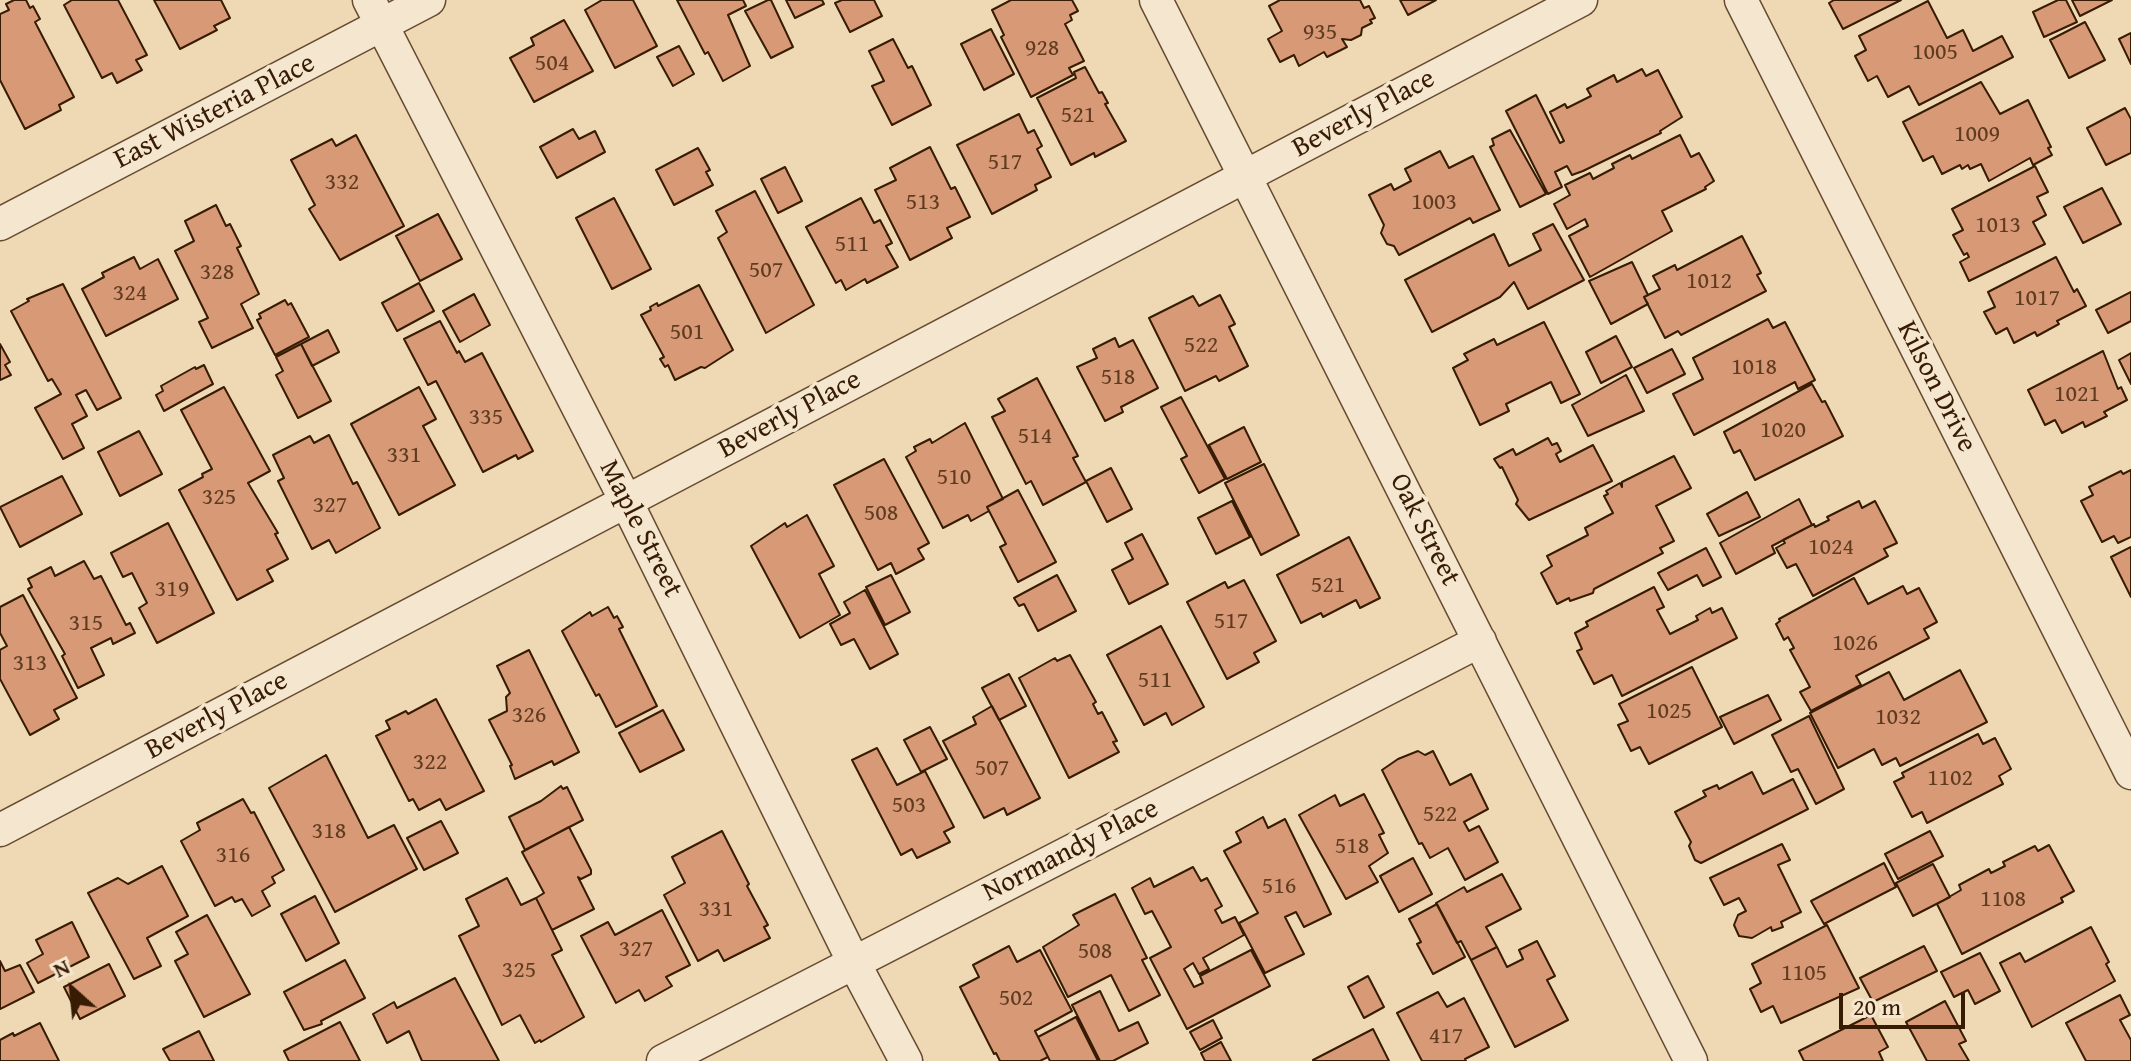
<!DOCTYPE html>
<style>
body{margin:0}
#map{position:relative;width:2131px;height:1061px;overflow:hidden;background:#efd9b5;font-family:"Gentium Book Plus",serif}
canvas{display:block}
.north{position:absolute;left:32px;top:949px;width:80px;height:80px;-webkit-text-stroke:6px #f5e6cf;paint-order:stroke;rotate:333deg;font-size:22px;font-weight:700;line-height:32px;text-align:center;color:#371c03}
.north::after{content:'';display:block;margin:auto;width:28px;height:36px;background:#371c03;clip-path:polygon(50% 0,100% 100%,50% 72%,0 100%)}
.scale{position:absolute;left:1839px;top:993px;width:126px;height:36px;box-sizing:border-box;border:4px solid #371c03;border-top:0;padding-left:10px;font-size:24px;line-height:28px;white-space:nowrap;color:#371c03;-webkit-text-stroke:6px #f5e6cf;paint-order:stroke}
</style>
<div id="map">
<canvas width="2131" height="1061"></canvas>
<div class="north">N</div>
<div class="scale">20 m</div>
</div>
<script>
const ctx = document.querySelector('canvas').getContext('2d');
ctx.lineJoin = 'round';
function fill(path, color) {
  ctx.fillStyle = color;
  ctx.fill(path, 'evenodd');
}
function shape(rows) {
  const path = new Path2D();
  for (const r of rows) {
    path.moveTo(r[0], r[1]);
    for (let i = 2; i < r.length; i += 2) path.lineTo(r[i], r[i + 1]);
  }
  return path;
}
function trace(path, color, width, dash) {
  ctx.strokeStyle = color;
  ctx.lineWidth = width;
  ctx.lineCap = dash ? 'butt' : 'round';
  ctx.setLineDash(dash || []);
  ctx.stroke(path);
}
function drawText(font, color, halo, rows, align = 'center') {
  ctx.font = font + ' "Gentium Book Plus",serif';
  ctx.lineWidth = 7;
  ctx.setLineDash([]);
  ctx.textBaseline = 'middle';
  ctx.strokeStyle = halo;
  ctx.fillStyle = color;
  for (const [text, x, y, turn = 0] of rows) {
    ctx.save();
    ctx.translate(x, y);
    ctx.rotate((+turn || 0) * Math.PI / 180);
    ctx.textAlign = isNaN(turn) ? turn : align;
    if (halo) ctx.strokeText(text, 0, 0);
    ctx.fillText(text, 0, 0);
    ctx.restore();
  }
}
const building = shape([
 [14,0,26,0,30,8,33,6,40,19,35,22,74,97,59,105,61,110,25,129,0,80,0,14,9,10,6,4,14,0],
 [72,0,118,0,147,55,136,60,142,70,117,83,112,73,102,78,64,5,72,0],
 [154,0,221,0,230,18,214,26,217,30,180,49,154,0],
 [602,0,633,0,657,46,615,68,585,10,602,0],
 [677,0,743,0,746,6,728,15,750,66,723,81,708,52,705,54,677,0],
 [768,0,771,0,793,47,771,58,745,11,768,0],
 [786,0,822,0,824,4,795,18,786,0],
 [842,0,874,0,882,16,850,32,835,3,842,0],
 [1011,0,1072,0,1078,11,1070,15,1072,20,1065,24,1084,61,1069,68,1073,75,1031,97,1001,37,1004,35,992,10,1011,0],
 [1280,0,1360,0,1364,8,1369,6,1375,18,1370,20,1372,23,1362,28,1361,35,1351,40,1342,39,1347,47,1327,57,1324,52,1299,66,1294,55,1280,62,1268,39,1282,31,1269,6,1280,0],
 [1400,0,1436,0,1408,15,1400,0],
 [1834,0,1901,0,1843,29,1829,3,1834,0],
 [2058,0,2066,0,2077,22,2044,37,2033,12,2058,0],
 [2072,0,2112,0,2080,16,2072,0],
 [1928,1,1947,38,1963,30,1973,51,2002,36,2013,57,1919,105,1909,86,1888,97,1877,76,1868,81,1855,56,1866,50,1859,36,1928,1],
 [564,20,593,71,534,102,510,58,534,45,531,38,564,20],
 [2085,22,2105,60,2069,78,2050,40,2085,22],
 [991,29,1014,74,984,90,961,44,991,29],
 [2131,33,2131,64,2119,39,2131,33],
 [893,39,908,68,912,66,931,105,892,125,872,86,884,81,869,51,893,39],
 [679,46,694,74,673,86,657,57,679,46],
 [1085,67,1099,93,1102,92,1108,103,1105,104,1126,141,1095,157,1094,153,1071,165,1037,98,1076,78,1074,72,1085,67],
 [1642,69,1646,76,1658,70,1682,117,1660,131,1661,133,1583,171,1572,175,1567,166,1555,172,1562,187,1548,194,1506,111,1536,95,1560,143,1564,141,1550,112,1565,104,1567,108,1591,96,1587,89,1614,75,1617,82,1642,69],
 [1981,82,2000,114,2028,100,2051,147,2048,148,2052,155,2033,165,2030,158,1989,181,1981,164,1970,169,1968,165,1962,169,1960,165,1942,174,1933,156,1923,161,1903,122,1981,82],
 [2125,108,2131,119,2131,153,2106,165,2087,128,2125,108],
 [1019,114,1028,133,1034,130,1042,146,1037,149,1051,177,1035,185,1037,190,992,214,957,145,1019,114],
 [573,129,579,139,595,131,605,152,557,178,540,147,573,129],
 [1510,130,1546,194,1520,207,1490,147,1494,145,1492,139,1510,130],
 [356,135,404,226,340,260,309,209,315,205,291,160,332,139,336,146,356,135],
 [1680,135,1691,157,1699,153,1714,181,1705,187,1706,189,1662,211,1672,231,1590,277,1569,236,1588,226,1585,219,1567,229,1554,204,1570,195,1565,185,1590,173,1593,179,1614,168,1612,164,1630,155,1632,159,1680,135],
 [930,147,951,189,955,187,970,217,947,228,952,238,910,260,875,190,896,180,890,168,930,147],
 [698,148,710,170,706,172,713,185,674,205,656,170,698,148],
 [1440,151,1449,168,1473,156,1500,210,1473,223,1470,218,1399,255,1394,246,1387,244,1381,233,1384,225,1369,195,1391,184,1394,190,1411,181,1405,169,1440,151],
 [2035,166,2048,192,2037,197,2046,215,2033,222,2045,244,1969,281,1960,262,1969,257,1967,253,1964,255,1953,235,1963,230,1952,209,2035,166],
 [785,167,802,201,778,213,761,179,785,167],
 [2102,188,2121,224,2083,243,2064,207,2102,188],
 [755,191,814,305,766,333,718,238,727,232,716,211,755,191],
 [614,198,651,269,612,289,576,218,614,198],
 [861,198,874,223,880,220,892,243,886,246,898,267,867,283,865,279,846,290,841,280,836,283,806,227,861,198],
 [216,205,226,226,230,224,241,246,237,248,259,294,241,304,253,328,212,348,199,322,208,318,175,251,194,241,185,221,216,205],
 [438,214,462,259,420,281,396,236,438,214],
 [1553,224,1584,280,1528,309,1514,282,1500,297,1432,332,1405,280,1494,234,1509,266,1541,250,1533,234,1553,224],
 [1742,236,1761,273,1757,275,1766,291,1681,335,1678,331,1665,338,1644,297,1660,289,1653,276,1675,265,1677,270,1742,236],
 [134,257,140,269,158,259,178,299,106,336,82,289,104,277,102,273,134,257],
 [2056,257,2074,292,2077,289,2086,306,2057,321,2059,324,2037,336,2035,332,2014,343,2007,328,1996,334,1984,312,1995,307,1988,292,2056,257],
 [1632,262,1648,295,1644,297,1648,304,1611,324,1589,281,1632,262],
 [419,283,434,311,397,331,382,303,419,283],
 [63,284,121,398,97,410,86,390,76,395,87,416,72,424,84,448,63,459,35,408,61,394,52,379,48,381,11,311,29,301,27,299,63,284],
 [699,285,733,350,705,368,701,367,675,380,668,365,665,367,660,359,664,357,641,315,651,310,650,307,657,303,658,306,699,285],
 [2131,292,2131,321,2108,333,2096,310,2131,292],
 [474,294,490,325,460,342,443,311,474,294],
 [1220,295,1235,324,1229,327,1248,366,1219,381,1216,376,1185,391,1149,318,1193,296,1199,306,1220,295],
 [285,300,288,305,291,303,309,337,275,355,257,320,261,318,259,314,285,300],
 [1768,319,1773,328,1785,322,1815,380,1798,389,1795,382,1694,435,1673,394,1703,379,1693,358,1768,319],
 [440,321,457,353,459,351,465,362,482,353,533,451,518,459,516,455,483,472,436,381,428,385,404,339,440,321],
 [1544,322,1580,394,1561,403,1551,382,1506,404,1509,411,1480,425,1453,368,1468,360,1464,354,1494,339,1497,345,1544,322],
 [328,330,339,352,312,366,301,344,328,330],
 [1616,336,1632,367,1601,383,1586,352,1616,336],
 [1115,338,1119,347,1133,340,1158,388,1121,407,1123,412,1105,421,1077,367,1097,358,1093,349,1115,338],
 [0,344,10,362,5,365,11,375,0,380,0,344],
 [301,344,331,401,298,418,276,375,283,371,276,357,301,344],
 [1672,349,1685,374,1647,393,1634,368,1672,349],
 [2103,351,2118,389,2121,387,2127,400,2104,412,2107,416,2085,427,2083,422,2062,433,2055,420,2045,425,2028,390,2103,351],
 [2131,353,2131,384,2119,360,2131,353],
 [204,365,213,384,164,411,156,395,163,391,161,386,195,367,196,369,204,365],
 [1626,375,1644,411,1588,436,1572,405,1626,375],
 [1037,378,1078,456,1073,458,1086,482,1043,505,1031,481,1026,484,992,417,1005,411,998,399,1037,378],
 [1812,384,1822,402,1825,401,1843,436,1755,480,1740,450,1734,453,1724,432,1812,384],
 [224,387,270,471,248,483,278,533,275,534,288,559,267,570,273,581,237,600,179,490,203,477,202,474,212,469,181,410,224,387],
 [419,387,436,419,423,426,455,485,399,515,351,424,419,387],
 [1181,397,1225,479,1199,493,1181,459,1187,456,1161,407,1181,397],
 [965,423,1003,499,987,507,989,511,971,521,968,515,943,528,906,457,916,451,914,447,930,439,932,443,965,423],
 [1244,427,1261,462,1227,479,1209,445,1244,427],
 [139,431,162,474,120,496,98,452,139,431],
 [329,435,353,484,357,482,380,528,336,553,329,540,312,549,278,481,284,478,273,455,310,436,314,443,329,435],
 [1548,438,1552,445,1557,443,1561,451,1556,454,1560,462,1593,445,1612,481,1529,520,1516,504,1518,500,1502,467,1500,468,1494,459,1513,449,1516,455,1548,438],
 [1674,456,1691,488,1656,506,1674,541,1660,548,1663,553,1594,589,1593,593,1570,601,1569,598,1557,604,1541,573,1552,566,1547,556,1588,535,1585,528,1613,513,1604,496,1608,494,1606,491,1620,483,1622,487,1622,482,1674,456],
 [884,459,929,543,918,549,924,559,896,574,891,563,878,570,834,485,884,459],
 [1264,464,1299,535,1261,555,1225,483,1264,464],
 [1111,468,1132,509,1107,522,1086,481,1111,468],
 [2131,470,2131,537,2118,543,2114,536,2102,542,2081,501,2093,495,2089,487,2121,471,2123,474,2131,470],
 [62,476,82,514,20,547,0,507,62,476],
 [1018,490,1056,562,1018,582,1000,547,1006,544,987,507,1018,490],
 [1747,492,1760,517,1719,536,1707,514,1747,492],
 [1799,499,1812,525,1772,546,1775,553,1736,574,1720,543,1799,499],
 [1232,501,1250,537,1216,554,1198,518,1232,501],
 [1859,501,1862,508,1875,501,1897,543,1884,549,1888,556,1813,596,1796,564,1787,568,1776,548,1785,543,1783,540,1814,524,1815,527,1829,520,1827,517,1859,501],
 [807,515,834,566,819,574,840,615,800,638,751,546,785,523,787,527,807,515],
 [168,523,214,613,157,643,139,608,147,603,132,573,123,577,111,553,168,523],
 [1142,534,1168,584,1129,604,1112,570,1133,559,1125,543,1142,534],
 [1349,537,1380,598,1360,608,1356,600,1323,617,1321,613,1301,623,1277,575,1349,537],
 [2131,547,2131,597,2111,557,2131,547],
 [1706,548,1721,577,1703,586,1697,575,1668,590,1658,573,1706,548],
 [84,561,94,579,101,576,126,625,130,623,135,633,113,644,111,638,91,648,104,675,78,688,62,656,65,654,28,589,32,587,28,579,51,567,55,576,84,561],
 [891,575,910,612,885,625,866,587,891,575],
 [1057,575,1076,611,1038,631,1024,604,1019,606,1014,598,1057,575],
 [1854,578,1868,604,1903,586,1907,594,1919,588,1937,622,1924,629,1929,638,1856,676,1861,685,1811,711,1800,692,1810,687,1790,650,1794,648,1788,637,1784,640,1776,624,1780,621,1779,619,1854,578],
 [1244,580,1276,641,1254,653,1259,662,1227,679,1187,602,1225,582,1228,588,1244,580],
 [1654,587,1664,607,1657,610,1670,634,1698,620,1696,616,1710,608,1712,613,1722,608,1737,638,1622,696,1612,675,1594,684,1577,651,1582,649,1575,633,1588,626,1586,622,1654,587],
 [865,590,898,654,870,669,854,639,841,645,830,624,850,613,844,602,865,590],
 [23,595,77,698,54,710,59,719,30,735,0,679,0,650,7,646,0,633,0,607,23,595],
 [608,607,614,618,617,616,623,627,619,629,657,706,616,727,599,694,596,696,562,631,590,612,592,616,608,607],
 [1161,626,1204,707,1172,725,1166,713,1144,725,1107,655,1161,626],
 [529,650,579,752,554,765,552,761,515,779,510,766,512,765,489,720,507,711,506,697,510,693,497,666,529,650],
 [1070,655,1096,702,1093,704,1098,714,1102,712,1117,741,1113,742,1119,752,1069,778,1019,678,1055,658,1057,661,1070,655],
 [1692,667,1722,727,1649,764,1640,747,1631,751,1618,725,1628,721,1619,704,1692,667],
 [1960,670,1987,722,1900,766,1896,758,1882,765,1874,749,1838,768,1810,713,1889,672,1904,700,1960,670],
 [1009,674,1026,706,999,720,982,688,1009,674],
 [1768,695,1781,720,1734,744,1720,717,1768,695],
 [436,699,484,791,446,810,440,799,419,810,413,799,409,801,376,736,390,729,386,721,406,711,408,714,436,699],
 [992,706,1040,798,1007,815,1004,808,984,818,943,741,976,724,973,717,992,706],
 [663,710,684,750,640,772,619,733,663,710],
 [1809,716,1844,789,1816,804,1798,769,1791,772,1772,735,1809,716],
 [930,727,947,759,921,772,904,740,930,727],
 [1978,734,1983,744,1995,738,2011,769,1999,776,2003,784,1927,823,1922,812,1912,817,1894,782,1904,777,1902,773,1978,734],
 [877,748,897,785,925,771,954,827,944,832,950,842,917,858,912,849,901,855,852,760,877,748],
 [1418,751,1425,755,1433,751,1450,785,1471,774,1488,809,1464,822,1469,831,1479,826,1498,862,1465,880,1448,848,1430,858,1422,843,1419,844,1382,770,1398,759,1418,751],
 [326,755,368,838,394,825,417,869,335,912,269,788,326,755],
 [1752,772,1763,794,1793,779,1808,809,1701,863,1695,860,1689,846,1691,842,1675,812,1706,796,1703,791,1717,785,1719,789,1752,772],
 [561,786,563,789,567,787,583,820,525,850,509,817,541,801,561,786],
 [1364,794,1384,833,1379,835,1388,853,1369,866,1378,882,1346,899,1299,815,1335,795,1340,806,1364,794],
 [243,799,251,813,254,812,284,870,272,877,275,883,262,891,270,906,252,916,242,899,235,902,232,897,215,906,181,841,200,830,197,823,243,799],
 [1263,817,1268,828,1285,819,1331,914,1304,927,1296,912,1285,917,1304,954,1265,973,1239,923,1258,913,1224,851,1241,842,1236,832,1263,817],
 [441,821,458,853,424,870,407,838,441,821],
 [569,827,591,870,591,874,581,879,578,877,594,909,552,930,536,898,544,893,522,852,569,827],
 [722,831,749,884,747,886,768,925,764,927,770,938,724,961,718,950,698,961,664,895,685,883,672,857,722,831],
 [1930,831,1943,856,1898,879,1885,854,1930,831],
 [1782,844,1790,860,1778,865,1801,912,1781,922,1783,927,1772,931,1771,927,1752,938,1739,936,1734,925,1738,915,1746,911,1739,898,1724,905,1710,878,1782,844],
 [2049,845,2074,891,2061,898,2063,902,1962,954,1937,904,1961,890,1959,885,1989,869,1991,873,2005,866,2003,862,2035,846,2038,851,2049,845],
 [1413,858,1432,894,1399,912,1380,876,1413,858],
 [1884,863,1896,887,1824,924,1811,901,1884,863],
 [1933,864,1950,897,1913,916,1896,883,1933,864],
 [162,866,188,916,147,938,161,966,134,979,88,893,118,878,128,884,162,866],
 [1193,867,1201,881,1207,878,1222,906,1215,910,1222,923,1235,917,1244,935,1203,958,1209,969,1199,974,1193,963,1184,969,1194,987,1203,983,1200,976,1251,950,1270,986,1187,1029,1150,958,1171,947,1152,911,1145,914,1132,888,1150,878,1154,887,1193,867],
 [1502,874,1521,909,1486,927,1497,947,1471,960,1461,941,1457,943,1436,903,1464,887,1467,892,1502,874],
 [507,878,521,905,536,898,562,950,552,955,584,1017,541,1042,540,1040,535,1043,520,1015,502,1025,459,936,479,926,466,899,507,878],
 [1115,894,1147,958,1142,960,1160,995,1129,1011,1111,975,1068,997,1043,947,1079,925,1073,915,1115,894],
 [315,896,339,943,306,961,281,914,315,896],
 [1437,904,1465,957,1433,974,1417,944,1421,942,1409,919,1437,904],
 [662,910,690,965,666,977,672,986,645,1001,639,990,616,1003,581,936,608,922,615,935,662,910],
 [207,915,250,994,204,1017,175,961,188,954,176,932,207,915],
 [72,922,89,957,38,983,27,963,43,954,36,940,72,922],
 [1827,925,1859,988,1781,1023,1773,1006,1761,1012,1750,989,1761,983,1752,964,1827,925],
 [2091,927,2109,962,2106,964,2115,981,2032,1027,2000,963,2020,953,2025,962,2091,927],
 [1537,941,1555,976,1547,980,1568,1020,1515,1047,1471,960,1497,947,1507,967,1523,959,1519,950,1537,941],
 [1009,946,1017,962,1040,950,1072,1011,1035,1031,1048,1057,1040,1061,1000,1061,996,1053,994,1054,960,987,979,977,973,965,1009,946],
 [1924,946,1937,971,1873,1002,1860,978,1924,946],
 [1980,953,2000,991,1975,1004,1968,990,1954,997,1941,972,1980,953],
 [345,960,365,998,321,1021,322,1024,304,1030,284,992,345,960],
 [0,961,5,971,20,965,34,992,0,1009,0,961],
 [109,964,125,996,80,1019,64,987,109,964],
 [1368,976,1384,1007,1364,1018,1348,987,1368,976],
 [455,978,499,1061,422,1061,409,1031,387,1043,373,1014,394,1002,397,1008,455,978],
 [1100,991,1119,1031,1138,1022,1148,1043,1113,1061,1100,1061,1072,1005,1100,991],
 [1438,992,1447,1007,1464,998,1489,1047,1465,1059,1466,1061,1422,1061,1397,1013,1438,992],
 [2120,995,2130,1015,2120,1020,2131,1040,2131,1061,2086,1061,2066,1023,2120,995],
 [1945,1001,1966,1041,1959,1044,1969,1061,1927,1061,1906,1022,1945,1001],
 [1871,1015,1888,1047,1879,1052,1883,1061,1804,1061,1799,1051,1871,1015],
 [1076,1017,1098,1061,1050,1061,1038,1037,1076,1017],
 [1213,1020,1222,1038,1200,1050,1190,1032,1213,1020],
 [340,1022,360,1061,289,1061,284,1051,340,1022],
 [40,1023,59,1061,0,1061,0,1040,13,1033,14,1036,40,1023],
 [1373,1029,1389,1061,1313,1061,1313,1060,1373,1029],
 [199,1031,214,1061,170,1061,163,1049,199,1031],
 [1221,1042,1231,1061,1205,1061,1201,1053,1221,1042]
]);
const street = shape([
 [369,0,626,501,854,963,906,1061],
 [1156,0,1691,1061],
 [1741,0,2131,773],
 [0,224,429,0],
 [0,830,1581,0],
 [663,1061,1480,641]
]);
const numberNames = [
 ["935",1320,33],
 ["928",1042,49],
 ["1005",1935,53],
 ["504",552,64],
 ["521",1078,116],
 ["1009",1977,135],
 ["517",1005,163],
 ["332",342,183],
 ["513",923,203],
 ["1003",1434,203],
 ["1013",1998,226],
 ["511",852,245],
 ["507",766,271],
 ["328",217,273],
 ["1012",1709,282],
 ["324",130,294],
 ["1017",2037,299],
 ["501",687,333],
 ["522",1201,346],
 ["1018",1754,368],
 ["518",1118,378],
 ["1021",2077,395],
 ["335",486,418],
 ["1020",1783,431],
 ["514",1035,437],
 ["331",404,456],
 ["510",954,478],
 ["325",219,498],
 ["327",330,506],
 ["508",881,514],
 ["1024",1831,548],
 ["521",1328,586],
 ["319",172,590],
 ["517",1231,622],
 ["315",86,624],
 ["1026",1855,644],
 ["313",30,664],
 ["511",1155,681],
 ["1025",1669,712],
 ["326",529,716],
 ["1032",1898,718],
 ["322",430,763],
 ["507",992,769],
 ["1102",1950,779],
 ["503",909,806],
 ["522",1440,815],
 ["318",329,832],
 ["518",1352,847],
 ["316",233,856],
 ["516",1279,887],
 ["1108",2003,900],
 ["331",716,910],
 ["327",636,950],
 ["508",1095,952],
 ["325",519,971],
 ["1105",1804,974],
 ["502",1016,999],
 ["417",1446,1037]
];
const streetNames = [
 ["East Wisteria Place",215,112,-27],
 ["Beverly Place",1364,114,-28],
 ["Kilson Drive",1936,387,63],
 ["Beverly Place",790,415,-28],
 ["Maple Street",640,529,63],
 ["Oak Street",1424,530,63],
 ["Beverly Place",217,716,-28],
 ["Normandy Place",1071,851,-27]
];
fill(building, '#d89977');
trace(building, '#371c03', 2);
trace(street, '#654b30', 35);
trace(street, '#f5e6cf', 32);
drawText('24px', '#5f3b20', null, numberNames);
drawText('28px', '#371c03', '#f5e6cf', streetNames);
</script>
